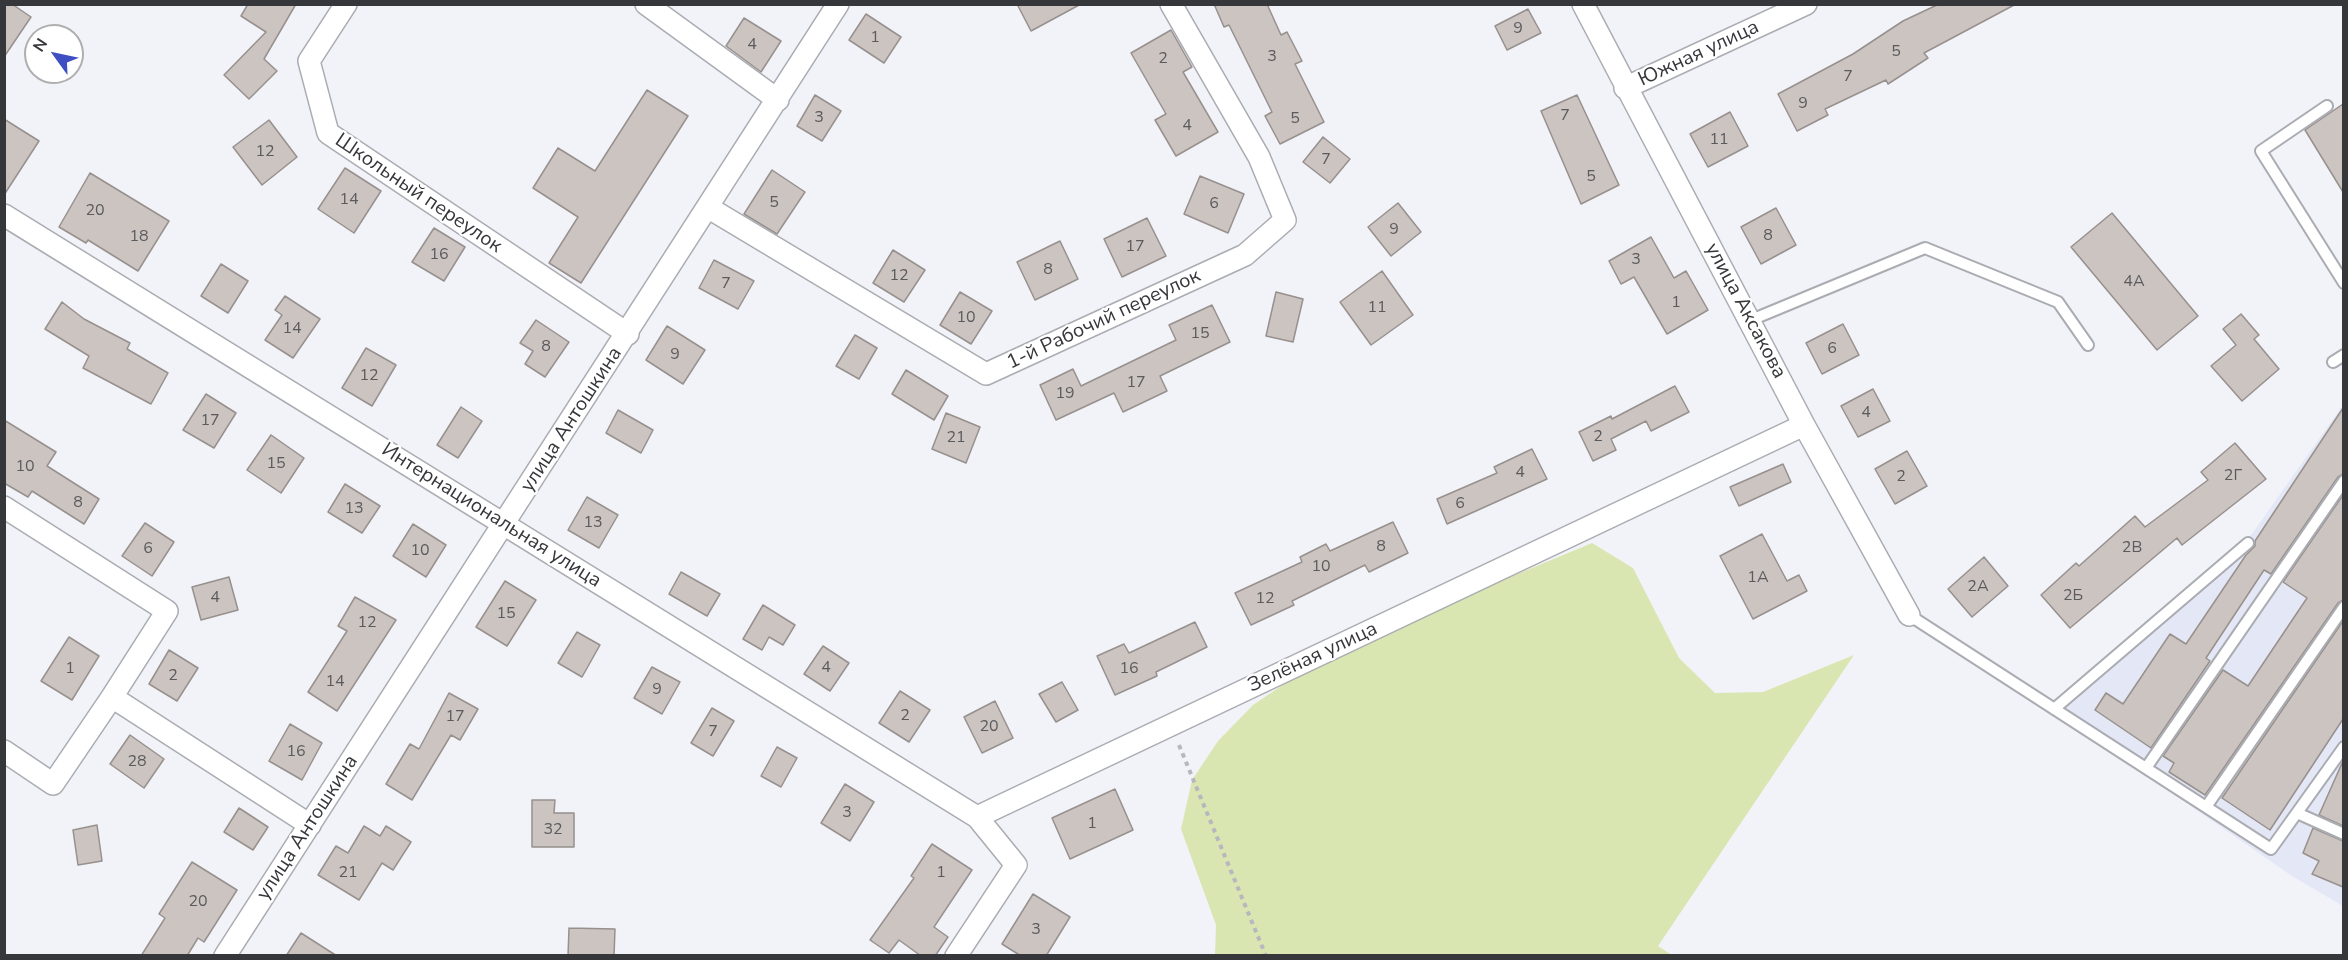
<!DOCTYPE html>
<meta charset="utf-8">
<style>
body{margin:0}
#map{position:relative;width:2348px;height:960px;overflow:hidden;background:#f1f3f9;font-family:"Nunito Sans",sans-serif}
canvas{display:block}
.frame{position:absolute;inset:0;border:6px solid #36373a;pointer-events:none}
.north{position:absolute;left:24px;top:24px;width:60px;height:60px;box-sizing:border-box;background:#fff;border:2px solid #afafb0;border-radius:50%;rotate:303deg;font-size:16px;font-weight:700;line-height:24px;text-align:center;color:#36373a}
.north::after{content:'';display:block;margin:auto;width:21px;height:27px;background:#3d4fc3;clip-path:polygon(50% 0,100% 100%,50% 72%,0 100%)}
</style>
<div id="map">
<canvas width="2348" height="960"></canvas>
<div class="frame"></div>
<div class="north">N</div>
</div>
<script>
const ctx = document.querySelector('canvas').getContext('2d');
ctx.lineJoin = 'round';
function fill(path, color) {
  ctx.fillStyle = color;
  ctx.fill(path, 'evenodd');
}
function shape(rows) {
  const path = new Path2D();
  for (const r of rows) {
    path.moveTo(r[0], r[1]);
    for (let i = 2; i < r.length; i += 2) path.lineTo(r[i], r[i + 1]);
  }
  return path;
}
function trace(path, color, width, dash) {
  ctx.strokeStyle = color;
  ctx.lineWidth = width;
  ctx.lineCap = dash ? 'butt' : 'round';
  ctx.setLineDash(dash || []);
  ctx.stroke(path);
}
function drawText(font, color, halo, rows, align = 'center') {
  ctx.font = font + ' "Nunito Sans",sans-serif';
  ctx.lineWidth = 4.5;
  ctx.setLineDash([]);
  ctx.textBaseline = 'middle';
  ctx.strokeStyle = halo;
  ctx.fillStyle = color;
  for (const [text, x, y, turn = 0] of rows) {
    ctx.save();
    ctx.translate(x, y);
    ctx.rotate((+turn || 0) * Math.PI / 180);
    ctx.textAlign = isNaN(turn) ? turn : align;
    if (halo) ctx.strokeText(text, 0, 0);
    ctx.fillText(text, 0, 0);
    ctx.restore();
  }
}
const built = shape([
 [2343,405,2343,906,2292,876,2048,707,2252,534]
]);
const green = shape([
 [1592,543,1633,568,1679,658,1715,693,1763,692,1854,655,1658,946,1672,955,1215,955,1216,925,1181,829,1192,780,1218,741,1253,705,1335,650]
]);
const building = shape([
 [4,4,12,4,31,17,4,57,4,4],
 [248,4,296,4,264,59,277,71,249,99,224,75,266,32,241,16,248,4],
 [1017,4,1081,4,1031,31,1017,4],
 [1214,4,1267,4,1281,35,1287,32,1302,61,1295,64,1324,122,1280,144,1265,116,1272,112,1229,25,1224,27,1214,4],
 [1939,4,2016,4,1924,53,1928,58,1888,84,1886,80,1825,109,1828,115,1797,131,1778,94,1853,54,1903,21,1939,4],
 [1528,9,1541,33,1507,50,1495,26,1528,9],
 [866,14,901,37,884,63,849,40,866,14],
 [744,18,781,41,761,72,726,46,744,18],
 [1171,30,1192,67,1183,72,1218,132,1176,156,1155,120,1166,114,1131,53,1171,30],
 [647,90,688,116,581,283,549,263,578,217,533,188,558,148,595,171,647,90],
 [815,95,841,111,822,141,797,126,815,95],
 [1577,95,1619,185,1581,204,1541,111,1577,95],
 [2343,104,2343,192,2305,130,2343,104],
 [1730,112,1748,146,1708,167,1690,134,1730,112],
 [4,119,39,141,4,195,4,119],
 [269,120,297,157,262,185,233,147,269,120],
 [1323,137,1350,159,1330,183,1303,162,1323,137],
 [345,168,381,191,354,233,318,209,345,168],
 [772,170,805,192,777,234,744,214,772,170],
 [90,173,169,221,138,271,88,240,86,243,59,227,90,173],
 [1200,176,1244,194,1228,233,1184,214,1200,176],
 [1398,203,1421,232,1391,256,1368,227,1398,203],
 [1776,208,1796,245,1761,264,1741,227,1776,208],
 [2112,213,2198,316,2157,350,2071,247,2112,213],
 [1147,218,1166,256,1122,277,1104,239,1147,218],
 [434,228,465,247,444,281,412,262,434,228],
 [1651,237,1674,278,1686,271,1708,310,1667,334,1634,277,1621,284,1609,261,1651,237],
 [1060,241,1078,279,1035,300,1017,262,1060,241],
 [893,250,925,270,904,302,873,283,893,250],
 [714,260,754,281,738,309,699,288,714,260],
 [221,264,248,281,228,313,201,296,221,264],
 [1382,271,1413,315,1371,345,1340,302,1382,271],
 [960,292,992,311,971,344,940,325,960,292],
 [1276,292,1303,299,1293,342,1266,336,1276,292],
 [285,296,320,319,293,358,265,340,282,315,275,310,285,296],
 [62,302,84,319,130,343,127,349,168,373,151,404,83,368,89,356,45,329,62,302],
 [1212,305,1230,342,1160,376,1167,391,1123,412,1114,393,1056,420,1040,385,1073,369,1081,386,1176,340,1169,325,1212,305],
 [2241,314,2259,335,2254,339,2279,369,2242,401,2211,366,2236,345,2223,329,2241,314],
 [536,320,569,342,545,377,525,364,533,351,520,343,536,320],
 [1843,324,1859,355,1822,374,1806,343,1843,324],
 [667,326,705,350,683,384,646,360,667,326],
 [855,335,877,348,859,379,836,366,855,335],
 [366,348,396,365,372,406,342,388,366,348],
 [906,370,948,396,934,420,892,394,906,370],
 [1675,386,1689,412,1651,431,1646,421,1611,439,1616,450,1593,461,1579,432,1611,416,1612,419,1675,386],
 [1873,389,1890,421,1858,437,1841,406,1873,389],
 [206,394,236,413,214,448,183,430,206,394],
 [461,407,482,421,458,458,437,445,461,407],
 [2343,408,2343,474,2338,477,2271,574,2264,570,2206,658,2210,661,2151,748,2095,710,2106,693,2123,704,2170,634,2186,644,2246,555,2255,546,2255,541,2343,408],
 [618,410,653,430,641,453,606,433,618,410],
 [946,413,980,427,966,463,932,449,946,413],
 [4,420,56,452,47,466,99,499,84,524,32,491,28,497,4,483,4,420],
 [271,435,304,458,281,493,247,470,271,435],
 [2235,443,2266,479,2182,545,2177,538,2070,628,2041,595,2076,563,2079,566,2135,516,2145,527,2208,480,2201,472,2235,443],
 [1532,449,1547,479,1447,524,1437,499,1497,473,1494,467,1532,449],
 [1907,451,1927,486,1895,504,1875,469,1907,451],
 [1783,464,1791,482,1739,506,1730,487,1783,464],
 [345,484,380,506,362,533,328,512,345,484],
 [2343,495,2343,600,2338,603,2205,795,2169,772,2174,763,2163,756,2223,670,2248,686,2307,598,2283,582,2343,495],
 [587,497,618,515,599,548,568,530,587,497],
 [1393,522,1408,553,1369,572,1365,565,1292,601,1294,605,1251,625,1235,593,1302,562,1300,557,1326,544,1330,551,1393,522],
 [145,523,174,542,152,576,122,556,145,523],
 [413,524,446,545,426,577,393,556,413,524],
 [1762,534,1787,581,1799,575,1807,591,1753,619,1720,556,1762,534],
 [1984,557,2008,586,1972,617,1948,589,1984,557],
 [681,572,720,594,707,616,669,594,681,572],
 [229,577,238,610,201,620,192,587,229,577],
 [505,581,536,600,507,646,476,627,505,581],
 [355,597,396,620,337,711,308,692,347,631,338,626,355,597],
 [763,605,795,625,783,645,769,637,762,650,743,639,763,605],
 [2343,621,2343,719,2270,830,2222,798,2343,621],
 [1195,622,1207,647,1156,672,1157,676,1115,695,1097,656,1124,644,1129,653,1195,622],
 [577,632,600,645,582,677,558,663,577,632],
 [69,637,99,656,72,700,41,681,69,637],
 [823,646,849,663,830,691,804,674,823,646],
 [169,650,198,668,177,701,149,684,169,650],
 [652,667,680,682,662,714,634,698,652,667],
 [1062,682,1078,710,1056,722,1039,694,1062,682],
 [900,691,930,710,909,742,879,723,900,691],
 [449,693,478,709,460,740,451,735,412,800,386,784,410,744,419,749,449,693],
 [995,701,1013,738,982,753,964,717,995,701],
 [712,708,734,721,713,756,691,743,712,708],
 [290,724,322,743,302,780,269,761,290,724],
 [130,735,164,759,144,788,110,764,130,735],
 [777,747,797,758,781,787,761,776,777,747],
 [2343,761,2343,826,2319,815,2343,761],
 [845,784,874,802,850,841,821,823,845,784],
 [1115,789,1133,830,1070,859,1052,818,1115,789],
 [532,800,555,800,554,813,574,813,574,847,532,847,532,800],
 [239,808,268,827,253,850,224,832,239,808],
 [97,825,102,861,78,865,73,830,97,825],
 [364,826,380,836,386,826,411,842,393,870,382,863,359,900,318,875,336,846,348,853,364,826],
 [2313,828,2343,841,2343,887,2312,874,2319,861,2303,853,2313,828],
 [932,844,972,870,934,927,948,937,935,956,921,956,899,940,889,953,870,940,914,878,911,876,932,844],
 [192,862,237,890,204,942,198,938,187,956,141,956,165,918,159,914,192,862],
 [1033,894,1070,917,1046,956,1021,956,1002,944,1033,894],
 [569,928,615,929,614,956,568,956,569,928],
 [301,933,337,956,286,956,301,933]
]);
const path = shape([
 [1179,745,1266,956]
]);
const service = shape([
 [2327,106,2261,151,2344,283],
 [1751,320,1925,248,2058,302,2088,345],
 [2333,362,2344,355],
 [1909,615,2271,849,2344,747],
 [2054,709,2248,543],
 [2146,768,2344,481],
 [2206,807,2344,607],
 [2297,813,2344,834]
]);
const minor = shape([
 [346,4,309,61,328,133,628,334],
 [646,4,778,100],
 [1583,4,1804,425,1909,615],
 [1625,88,1806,4],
 [709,208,986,374,1245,255,1285,220,1259,157,1171,4],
 [4,215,977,817],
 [4,507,167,611,112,697,310,825],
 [4,751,53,784,112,697],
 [225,956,838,4],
 [956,956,1016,865,977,817,1804,425]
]);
const numberNames = [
 ["9",1518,29],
 ["1",875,38],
 ["4",752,45],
 ["5",1896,52],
 ["3",1272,57],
 ["2",1163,59],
 ["7",1848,77],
 ["9",1803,104],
 ["7",1565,116],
 ["3",819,118],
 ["5",1295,119],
 ["4",1187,126],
 ["11",1719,140],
 ["12",265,152],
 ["7",1326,160],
 ["5",1591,177],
 ["14",349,200],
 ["5",774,203],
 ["6",1214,204],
 ["20",95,211],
 ["9",1394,230],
 ["8",1768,236],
 ["18",139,237],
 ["17",1135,247],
 ["16",439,255],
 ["3",1636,260],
 ["8",1048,270],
 ["12",899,276],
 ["4А",2134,282],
 ["7",726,284],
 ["1",1676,303],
 ["11",1377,308],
 ["10",966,318],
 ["14",292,329],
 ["15",1200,334],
 ["8",546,347],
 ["6",1832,349],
 ["9",675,355],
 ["12",369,376],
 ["17",1136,383],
 ["19",1065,394],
 ["4",1866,413],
 ["17",210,421],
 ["2",1598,437],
 ["21",956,438],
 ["15",276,464],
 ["10",25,467],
 ["4",1520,473],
 ["2Г",2233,476],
 ["2",1901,477],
 ["8",78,503],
 ["6",1460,504],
 ["13",354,509],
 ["13",593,523],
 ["8",1381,547],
 ["2В",2132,548],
 ["6",148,549],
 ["10",420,551],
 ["10",1321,567],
 ["1А",1758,578],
 ["2А",1978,587],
 ["2Б",2073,596],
 ["4",215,598],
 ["12",1265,599],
 ["15",506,614],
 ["12",367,623],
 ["4",826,668],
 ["1",70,669],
 ["16",1129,669],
 ["2",173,676],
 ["14",335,682],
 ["9",657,690],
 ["2",905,716],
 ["17",455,717],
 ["20",989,727],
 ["7",713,732],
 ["16",296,752],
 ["28",137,762],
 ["3",847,813],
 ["1",1092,824],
 ["32",553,830],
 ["21",348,873],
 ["1",941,873],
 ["20",198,902],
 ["3",1036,930]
];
const streetNames = [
 ["Южная улица",1699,54,-25],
 ["Школьный переулок",418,194,34],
 ["улица Аксакова",1745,311,62],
 ["1-й Рабочий переулок",1104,320,-25],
 ["улица Антошкина",572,420,-57],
 ["Интернациональная улица",491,516,32],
 ["Зелёная улица",1313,658,-25],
 ["улица Антошкина",308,828,-57]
];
fill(built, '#e4e7f5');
fill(green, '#dae6b2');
fill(building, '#cbc4c1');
trace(building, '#97908d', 1.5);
trace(service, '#aaacb2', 14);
trace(minor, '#aaacb2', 24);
trace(path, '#b7b8bd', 4, [4.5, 4.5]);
trace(service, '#fff', 10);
trace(minor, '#fff', 21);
drawText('16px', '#5b5a5c', null, numberNames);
drawText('20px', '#36373a', '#fff', streetNames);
</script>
